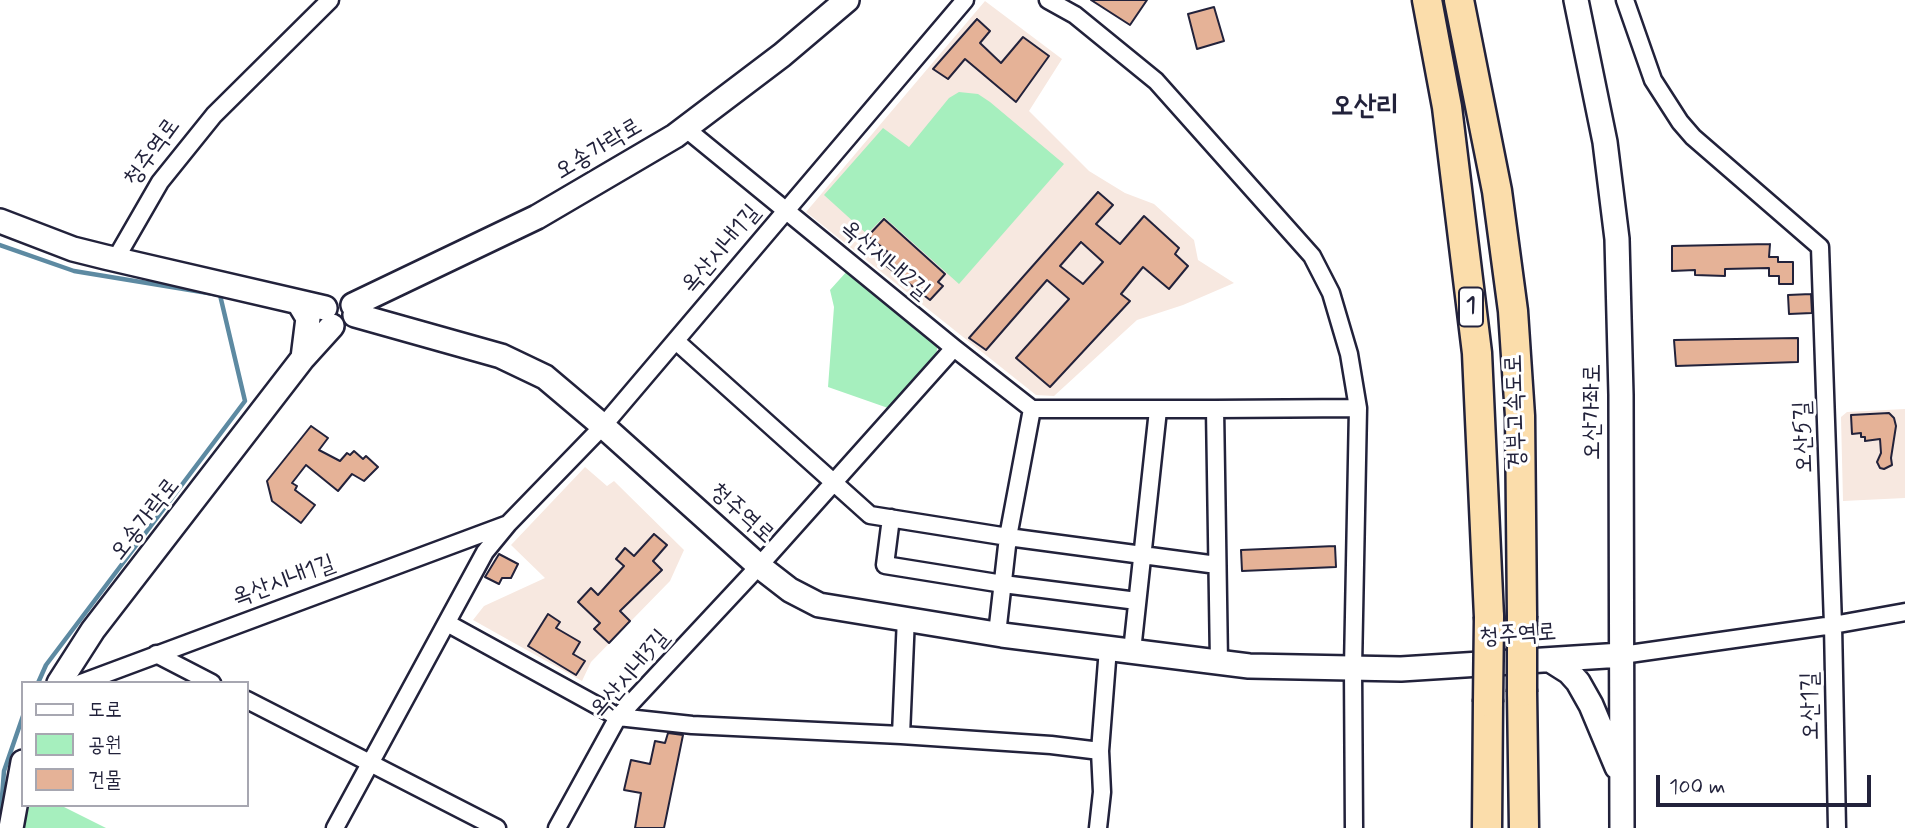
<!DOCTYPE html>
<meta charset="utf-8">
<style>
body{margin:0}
#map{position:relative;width:1905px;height:828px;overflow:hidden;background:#fff;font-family:Mynerve,"Poor Story",sans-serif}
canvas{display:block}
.legend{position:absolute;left:21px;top:681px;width:228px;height:126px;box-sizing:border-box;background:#fff;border:2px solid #a7a7b1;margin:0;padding:9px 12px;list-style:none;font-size:21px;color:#22223b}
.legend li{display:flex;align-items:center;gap:14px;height:35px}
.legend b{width:35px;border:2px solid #a7a7b1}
.scale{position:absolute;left:1656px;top:775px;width:215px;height:32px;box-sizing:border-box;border:4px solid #22223b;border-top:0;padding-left:9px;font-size:21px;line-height:24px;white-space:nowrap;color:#22223b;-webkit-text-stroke:5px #fff;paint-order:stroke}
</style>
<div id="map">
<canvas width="1905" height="828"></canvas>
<ul class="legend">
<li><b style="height:9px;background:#fff"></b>도로</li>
<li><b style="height:19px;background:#a6efbe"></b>공원</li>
<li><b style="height:19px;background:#e5b297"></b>건물</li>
</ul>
<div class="scale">100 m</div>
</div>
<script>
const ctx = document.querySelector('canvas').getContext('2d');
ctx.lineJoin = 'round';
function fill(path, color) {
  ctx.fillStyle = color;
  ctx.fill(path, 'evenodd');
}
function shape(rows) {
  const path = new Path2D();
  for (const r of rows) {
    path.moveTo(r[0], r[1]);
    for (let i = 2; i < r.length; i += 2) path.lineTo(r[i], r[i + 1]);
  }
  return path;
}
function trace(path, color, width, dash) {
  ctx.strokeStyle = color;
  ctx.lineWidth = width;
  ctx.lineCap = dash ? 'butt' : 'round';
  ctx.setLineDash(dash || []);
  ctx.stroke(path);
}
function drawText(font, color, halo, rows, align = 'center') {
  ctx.font = font + ' Mynerve,"Poor Story",sans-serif';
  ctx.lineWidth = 6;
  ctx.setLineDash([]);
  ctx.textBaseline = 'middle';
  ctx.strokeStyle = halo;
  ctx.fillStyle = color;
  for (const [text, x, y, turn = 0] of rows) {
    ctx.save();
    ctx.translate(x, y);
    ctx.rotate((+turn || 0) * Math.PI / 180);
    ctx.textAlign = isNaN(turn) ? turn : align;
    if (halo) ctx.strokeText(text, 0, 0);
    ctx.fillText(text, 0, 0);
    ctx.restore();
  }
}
const built = shape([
 [985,1,1062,59,1029,111,1089,171,1125,193,1154,204,1194,240,1198,260,1234,283,1183,305,1137,320,1054,396,1036,395,806,212],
 [1905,409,1905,498,1843,501,1841,417,1847,412],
 [585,467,607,486,614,481,684,550,670,581,591,662,582,681,473,620,484,606,545,578,511,545]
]);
const green = shape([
 [959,92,978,94,990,102,1064,164,959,284,884,217,867,234,824,195,883,128,909,147,949,98],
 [848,270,938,341,936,357,888,408,828,387,834,307,830,290],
 [23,805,60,805,106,828,19,828]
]);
const stream = shape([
 [0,245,74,271,220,295,245,401,46,665,38,683],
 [0,823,4,771,23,716]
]);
const building = shape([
 [1091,0,1147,0,1130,25,1091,0],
 [1214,7,1224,41,1197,49,1188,14,1214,7],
 [977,19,990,31,980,43,1001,63,1023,37,1049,56,1016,102,965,59,948,79,933,69,977,19],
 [1098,192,1113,205,1096,224,1120,244,1144,216,1179,248,1175,254,1188,266,1169,289,1143,267,1121,294,1130,301,1050,387,1016,358,1069,299,1047,280,986,350,969,338,1098,192],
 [1081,242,1103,262,1083,284,1060,266,1081,242],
 [884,219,945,274,938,282,943,286,930,300,880,261,888,252,868,236,884,219],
 [1770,244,1769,257,1778,257,1778,262,1793,262,1793,284,1779,284,1779,276,1769,276,1769,268,1725,269,1725,276,1695,275,1695,270,1672,271,1672,246,1770,244],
 [1811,294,1812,313,1789,314,1788,295,1811,294],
 [1798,338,1798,362,1676,366,1674,340,1798,338],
 [1889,413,1894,418,1896,426,1891,458,1892,465,1884,469,1880,468,1877,462,1881,453,1880,439,1865,441,1865,437,1861,437,1861,433,1852,434,1851,415,1889,413],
 [311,426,328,438,319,450,340,461,347,453,350,455,354,451,363,459,366,456,378,467,364,481,352,474,338,491,306,465,292,483,297,486,295,490,315,505,301,523,272,501,267,481,311,426],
 [654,534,667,545,653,561,662,570,620,611,630,621,609,643,594,629,600,623,578,602,591,588,598,595,624,566,616,559,625,548,634,556,654,534],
 [1335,546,1336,567,1242,571,1241,550,1335,546],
 [499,554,518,564,511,578,502,578,499,584,485,577,499,554],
 [548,614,560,622,556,628,580,642,573,654,585,661,576,675,528,646,548,614],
 [668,733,683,735,664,828,635,828,641,793,624,790,631,760,650,764,655,741,665,743,668,733]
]);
const street = shape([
 [1048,0,1075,15,1156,81,1312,256,1331,293,1349,354,1358,408],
 [1625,0,1653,80,1680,122,1693,137,1820,247,1833,625,1837,828],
 [685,128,954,348,1032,409,1215,409,1219,662],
 [115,260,160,182,214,115,330,0],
 [676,341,870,515,1008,537,1217,565],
 [1215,409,1358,408,1353,668,1354,828],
 [891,518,885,565,1003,584,1137,601],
 [447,623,618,717,692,725,901,735,906,617],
 [997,634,1008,537,1032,409],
 [1132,651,1158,410],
 [156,654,212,683],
 [1622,655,1833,625,1905,612],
 [81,683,508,524,603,426,965,0],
 [247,700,497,828],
 [901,735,1051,745,1100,751],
 [335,828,485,552,508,524],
 [557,828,618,717,759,566,954,348],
 [1098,828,1102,792,1100,751,1108,648]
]);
const secondary = shape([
 [1576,0,1605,142,1617,239,1621,395,1622,828],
 [0,221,73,249,105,257,325,308],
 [299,303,308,318,303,358],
 [353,305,537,217,675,136,782,55,847,0],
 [355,315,501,356,545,377,603,426,759,566,790,590,819,605,1002,635,1249,666,1401,669,1622,655],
 [1550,660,1569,672,1578,682,1591,705,1617,767],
 [59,683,93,630,303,358,332,326],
 [11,828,23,762]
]);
const highway = shape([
 [1427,0,1447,107,1477,353,1489,617],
 [1459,0,1497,191,1513,311,1520,416,1522,616],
 [1522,692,1524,828],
 [1487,828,1488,702]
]);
const highwayBridge = shape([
 [1522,616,1522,692],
 [1488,702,1489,617]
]);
const shields = [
 [1471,307,24]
];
const shieldNames = [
 ["1",1471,307]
];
const streetNames = [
 ["오송가락로",599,150,-31],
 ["청주역로",153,153,-54],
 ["옥산시내1길",722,250,-50],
 ["옥산시내2길",884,261,40],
 ["경부고속도로",1517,412,-92],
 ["오산가좌로",1594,412,-90],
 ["오산5길",1805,437,-92],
 ["청주역로",741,514,42],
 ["오송가락로",146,520,-52],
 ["옥산시내1길",284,582,-20],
 ["청주역로",1518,636,-4],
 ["옥산시내3길",631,675,-50],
 ["오산1길",1812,706,-91]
];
const quarterNames = [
 ["오산리",1365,108]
];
fill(built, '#f7e8e0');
fill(green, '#a6efbe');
trace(stream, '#5d8aa2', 4.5);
fill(building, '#e5b297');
trace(building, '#22223b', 2);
trace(street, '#22223b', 21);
trace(secondary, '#22223b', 28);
trace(highway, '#22223b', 33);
trace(street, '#fff', 16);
trace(secondary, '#fff', 23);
trace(highway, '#fbddab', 28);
trace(highwayBridge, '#22223b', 33, []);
trace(highwayBridge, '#fbddab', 28);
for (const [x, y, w] of shields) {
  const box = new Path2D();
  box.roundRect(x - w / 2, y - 19.5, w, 39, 5);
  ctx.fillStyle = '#fff';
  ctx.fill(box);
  trace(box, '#22223b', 2);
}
drawText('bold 23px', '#22223b', null, shieldNames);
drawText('24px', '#22223b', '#fff', streetNames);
drawText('bold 28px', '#22223b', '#fff', quarterNames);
</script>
